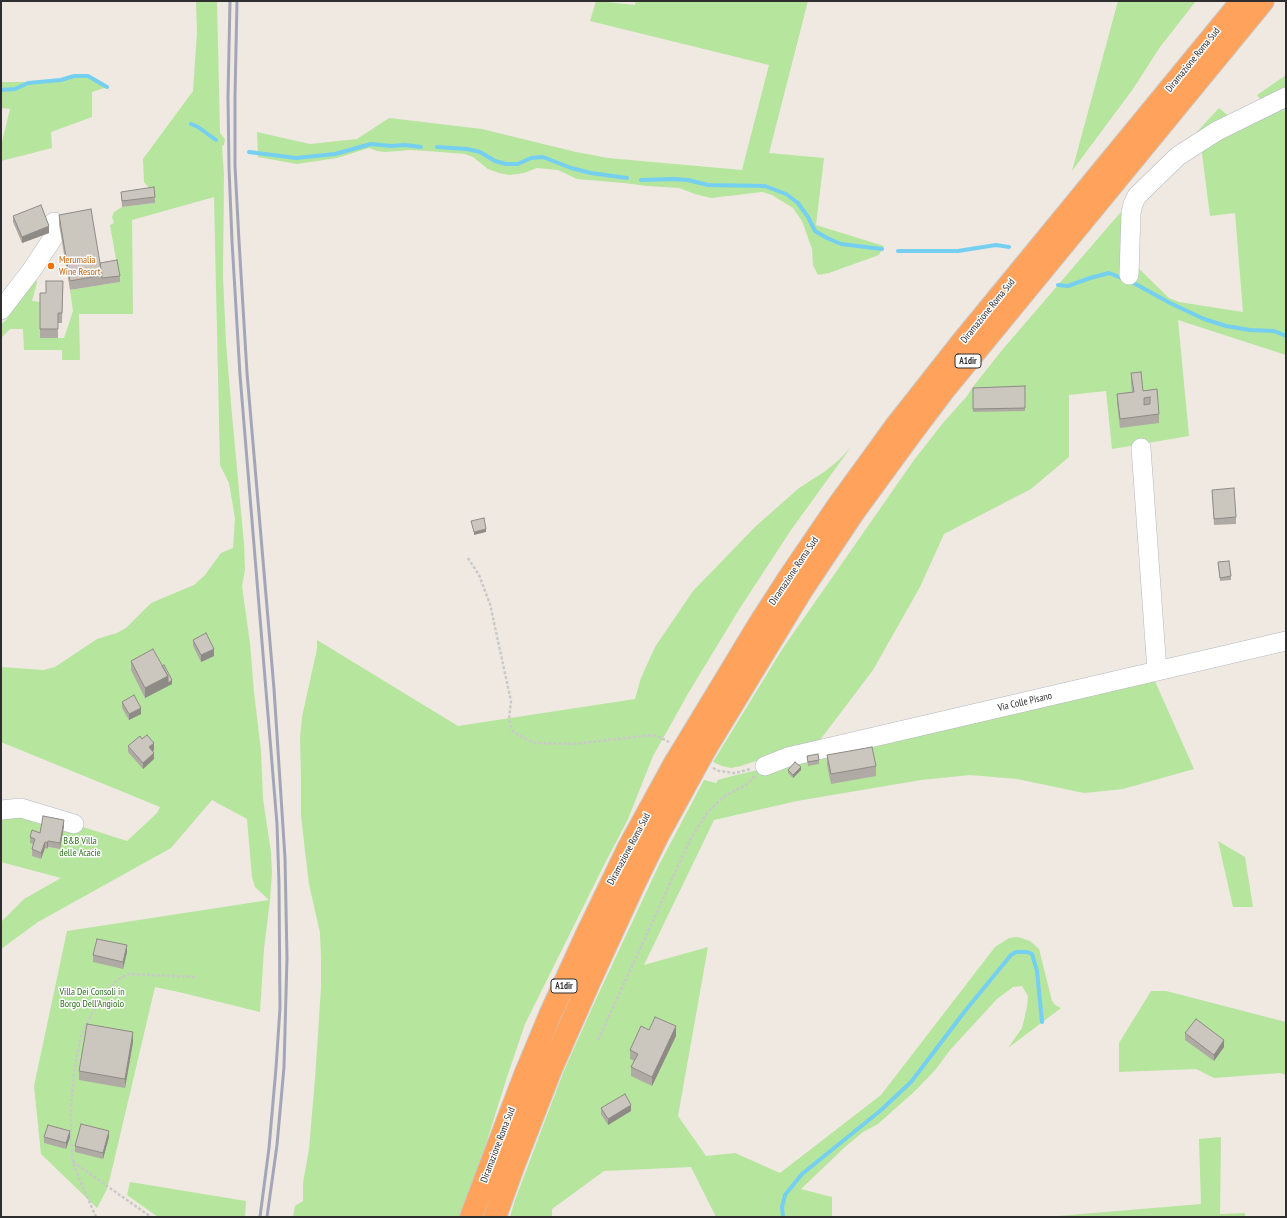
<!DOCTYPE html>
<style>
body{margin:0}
#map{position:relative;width:1287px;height:1218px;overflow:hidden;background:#efe9e1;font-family:"PT Sans Narrow",sans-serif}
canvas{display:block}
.frame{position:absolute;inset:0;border:2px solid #2e2e2e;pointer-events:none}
</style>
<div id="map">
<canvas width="1287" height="1218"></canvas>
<div class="frame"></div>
</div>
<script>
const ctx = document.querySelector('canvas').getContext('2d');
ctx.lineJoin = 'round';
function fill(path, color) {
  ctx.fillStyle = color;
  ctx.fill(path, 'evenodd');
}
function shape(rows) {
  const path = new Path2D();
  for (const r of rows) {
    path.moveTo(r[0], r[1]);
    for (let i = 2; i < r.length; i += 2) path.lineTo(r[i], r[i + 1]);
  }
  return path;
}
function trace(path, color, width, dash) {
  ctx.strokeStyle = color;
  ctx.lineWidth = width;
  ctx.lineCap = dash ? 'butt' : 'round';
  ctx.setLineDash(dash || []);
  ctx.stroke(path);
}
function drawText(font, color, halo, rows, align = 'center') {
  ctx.font = font + ' "PT Sans Narrow",sans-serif';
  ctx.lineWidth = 3;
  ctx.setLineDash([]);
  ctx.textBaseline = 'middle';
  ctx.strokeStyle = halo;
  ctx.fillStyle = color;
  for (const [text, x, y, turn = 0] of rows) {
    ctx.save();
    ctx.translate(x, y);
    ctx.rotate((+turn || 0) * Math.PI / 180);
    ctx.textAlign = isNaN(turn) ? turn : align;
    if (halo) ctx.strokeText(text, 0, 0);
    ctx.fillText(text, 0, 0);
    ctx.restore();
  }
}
const green = shape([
 [196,1,217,1,220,133,225,139,224,145,222,146,224,174,223,276,226,343,231,404,244,544,245,570,242,586,250,643,254,692,261,751,263,799,271,852,272,873,270,900,264,949,260,1012,183,993,155,987,110,1178,106,1191,97,1208,41,1154,34,1086,67,931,269,900,255,887,252,877,247,819,212,800,171,848,38,922,1,949,1,922,24,899,61,878,1,862,1,801,127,841,157,813,160,807,1,742,1,667,44,670,55,667,97,639,117,633,126,628,151,603,194,585,205,575,221,553,233,548,235,518,229,483,220,465,214,197,132,220,133,314,79,314,80,360,62,360,62,350,24,350,23,329,10,329,1,338,1,325,6,320,33,277,36,279,37,283,32,301,40,302,40,338,64,338,73,311,70,290,120,282,110,225,114,223,112,217,114,212,122,207,155,203,154,194,144,182,143,159,193,91,197,32],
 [40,839,60,849,48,847,47,849,45,848,41,859,35,845],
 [596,1,635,5,636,1,808,1,769,153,824,158,816,225,884,246,879,255,829,273,818,275,813,265,812,249,802,221,793,208,772,195,762,192,711,198,695,194,679,188,647,186,624,183,577,179,558,170,537,168,524,173,510,175,499,173,488,169,473,157,465,154,427,151,410,150,385,152,377,151,369,148,337,158,297,164,258,157,257,132,310,144,357,139,389,118,482,129,576,152,608,158,742,170,769,65,590,21],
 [1118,1,1196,1,1160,47,1133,89,1072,171],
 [1286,75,1286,92,1181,149,1219,108,1231,118,1262,102,1257,95],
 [74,76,88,76,107,87,92,92,92,117,51,132,52,148,1,161,1,146,10,109,1,108,1,82,43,82,61,80],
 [1286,102,1286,355,1178,320,1189,436,1112,449,1106,391,1069,395,1069,457,1031,489,944,534,920,587,873,670,817,744,789,750,741,766,731,768,722,766,713,762,783,648,914,460,943,423,967,396,972,388,1003,349,1132,199,1126,256,1169,298,1179,302,1243,312,1235,213,1210,216,1201,146],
 [851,447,791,530,740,608,689,692,653,756,628,819,604,865,525,1024,507,1077,463,1217,293,1217,295,1206,303,1201,303,1183,309,1149,315,1079,321,988,321,957,320,933,309,884,305,851,301,815,301,777,300,738,302,717,317,649,317,640,458,726,635,699,641,678,655,647,693,591,756,526,799,488,824,472,839,460],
 [1154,679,1194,769,1123,789,1084,793,1017,779,970,775,921,780,797,801,714,820,644,965,708,947,678,1116,706,1156,735,1153,780,1173,881,1095,995,947,1009,938,1018,937,1030,941,1039,949,1052,1001,1055,1005,1061,1008,1008,1048,1022,1028,1027,1007,1028,996,1022,986,1013,987,997,999,950,1050,936,1069,915,1091,878,1124,863,1132,845,1147,801,1189,832,1197,832,1217,716,1217,691,1167,604,1171,552,1209,552,1217,510,1217,515,1200,563,1073,597,997,659,865,704,780,716,783,718,780,732,776],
 [676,1036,638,1063,630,1059],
 [1218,841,1245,857,1253,907,1233,907],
 [1151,991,1166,991,1286,1022,1286,1075,1280,1073,1214,1078,1196,1069,1119,1072,1119,1043],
 [1221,1137,1220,1214,1245,1213,1245,1217,1046,1217,1201,1204,1199,1139],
 [130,1182,246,1201,245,1217,158,1217,127,1195]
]);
const stream = shape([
 [1,90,15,89,28,83,61,80,74,76,88,76,107,87],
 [191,124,198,127,216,140],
 [437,147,467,149,480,152,495,161,506,164,518,164,531,158,543,157,571,168,591,173,627,178],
 [249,152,296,158,335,154,371,144,391,146,405,145,421,147],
 [641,180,673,179,688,180,708,185,765,186,786,194,798,203,808,217,815,231,827,238,841,244,882,249],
 [898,251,958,251,996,245,1009,247],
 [1130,281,1170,303,1204,319,1226,326,1250,330,1274,331,1286,336],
 [1058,285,1068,286,1090,278,1109,273,1124,279],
 [783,1217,782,1207,785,1195,802,1174,880,1111,911,1082,965,1011,1011,955,1016,952,1027,952,1032,954,1037,971,1042,1022]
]);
const path = shape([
 [468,558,479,575,490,604,511,701,509,719,512,730,518,735,535,743,574,744,652,735,661,738,669,742],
 [713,768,719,771,735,773,751,769],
 [598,1040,690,840,707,813,722,798,747,784,755,776],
 [73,1162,151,1217],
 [96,1217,79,1178,73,1162,71,1139,71,1104,75,1066,81,1036,97,1003,117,980,128,974,196,977]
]);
const minor = shape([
 [1129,275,1131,213,1133,204,1137,196,1178,156,1217,131,1286,97],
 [1,310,31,271,55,235,54,222],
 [1141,448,1157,671],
 [765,766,788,757,1286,641],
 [1,810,21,808,74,824]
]);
const highway = shape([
 [691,737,760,623,789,578,838,506,896,426,963,341,1242,1],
 [707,746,801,591,853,513,907,439,943,391,1263,1],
 [471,1217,525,1075,550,1015,586,936,629,847,675,763],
 [495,1217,513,1167,551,1069,591,978,635,882,658,835,692,773]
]);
const rail = shape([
 [230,1,228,97,229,168,232,241,240,375,277,824,279,884,280,1008,276,1068,269,1148,260,1217],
 [237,1,235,96,235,166,239,241,247,373,274,689,285,858,287,958,284,1067,277,1145,267,1217]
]);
const highwayBridge = shape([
 [675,763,691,737],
 [692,773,707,746]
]);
const wall = shape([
 [121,192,155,197,155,203,122,207],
 [59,215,100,263,120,276,120,282,70,290,59,224],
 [13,216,49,233,22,243,13,222],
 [63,281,62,323,58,323,58,338,40,338,40,293,46,293],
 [1131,373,1143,391,1157,389,1159,414,1159,423,1120,428,1117,403,1117,394,1132,392,1131,383],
 [1025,386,1025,411,973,412,973,388],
 [1212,490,1236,517,1236,524,1214,525],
 [1218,562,1231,576,1231,580,1220,581],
 [193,640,214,656,201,662,193,646],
 [131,661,162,666,172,684,145,698,131,670],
 [122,702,141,714,129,720,122,708],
 [142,739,154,750,153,751,154,759,143,769,128,752,128,746],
 [827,755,876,766,876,776,831,784,827,765],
 [807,756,819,760,819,764,808,766],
 [788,770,801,770,793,778,788,773],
 [64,826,60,849,48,847,47,849,45,848,41,859,32,856,32,849,33,844,30,843,30,837,40,833],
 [127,952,123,969,93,962,93,955],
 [649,1030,676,1036,652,1086,631,1076,631,1067,634,1061,630,1059,630,1050],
 [1185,1033,1224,1047,1214,1061,1185,1040],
 [133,1042,125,1088,79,1080,79,1071],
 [601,1108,631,1111,608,1125,601,1114],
 [44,1137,70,1137,66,1149,44,1143],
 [109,1137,103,1159,75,1152,75,1146]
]);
const shadedWall = shape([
 [49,226,49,233,22,243,22,237],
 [486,529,486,532,474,535,474,532],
 [214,649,214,656,201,662,201,655],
 [168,676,172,680,172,684,145,698,145,688],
 [141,708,141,714,129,720,129,714],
 [154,743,154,750,149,754,149,747],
 [154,753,154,759,143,769,143,763],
 [801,767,801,770,793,778,793,775],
 [64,820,64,826,60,849,60,843],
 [48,841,48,847,47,849,47,843],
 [45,842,45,848,41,859,41,853],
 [127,945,127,952,123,969,123,962],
 [676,1026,676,1036,652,1086,652,1077],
 [133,1032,133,1042,125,1088,125,1079],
 [1224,1040,1224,1047,1214,1061,1214,1055],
 [631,1105,631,1111,608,1125,608,1119],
 [70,1131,70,1137,66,1149,66,1143],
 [109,1131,109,1137,103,1159,103,1153]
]);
const building = shape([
 [154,187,155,197,122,201,121,192,154,187],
 [41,205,49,226,22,237,13,216,41,205],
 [91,209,102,275,70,281,59,215,91,209],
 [117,260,120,276,102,278,100,263,117,260],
 [46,281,63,281,62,313,58,313,58,329,40,329,40,293,46,293,46,281],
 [1141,372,1143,391,1157,389,1159,414,1120,419,1117,394,1134,392,1131,373,1141,372],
 [1150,397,1150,404,1144,405,1144,398,1150,397],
 [1025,386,1025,408,973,409,973,388,1025,386],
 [1234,488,1236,517,1214,519,1212,490,1234,488],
 [484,518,486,529,474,532,471,521,484,518],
 [1229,561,1231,576,1220,578,1218,562,1229,561],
 [206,633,214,649,201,655,193,640,206,633],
 [153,649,168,676,145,688,131,661,153,649],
 [164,665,172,680,168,683,168,676,162,666,164,665],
 [134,695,141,708,129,714,122,702,134,695],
 [147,735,154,743,149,747,154,753,143,763,128,746,140,736,142,739,147,735],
 [872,747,876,766,831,774,827,755,872,747],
 [818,754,819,760,808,762,807,756,818,754],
 [795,762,801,767,793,775,788,770,795,762],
 [43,816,64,820,60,843,48,841,47,843,45,842,41,853,32,849,35,839,30,837,32,830,40,833,43,816],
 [97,939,127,945,123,962,93,955,97,939],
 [655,1017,676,1026,652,1077,631,1067,638,1054,630,1050,641,1026,649,1030,655,1017],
 [1196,1019,1224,1040,1214,1055,1185,1033,1196,1019],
 [87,1024,133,1032,125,1079,79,1071,87,1024],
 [625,1094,631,1105,608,1119,601,1108,625,1094],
 [81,1124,109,1131,103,1153,75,1146,81,1124],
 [48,1125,70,1131,66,1143,44,1137,48,1125]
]);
const markers = [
 [51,266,4,"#e8710a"]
];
const shields = [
 [968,361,26],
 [564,986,26]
];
const shieldNames = [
 ["A1dir",968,361],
 ["A1dir",564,986]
];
const streetNames = [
 ["Diramazione Roma Sud",1193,60,-51],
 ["Diramazione Roma Sud",988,311,-51],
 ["Diramazione Roma Sud",794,571,-56],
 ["Via Colle Pisano",1025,702,-13],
 ["Diramazione Roma Sud",629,849,-62],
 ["Diramazione Roma Sud",498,1145,-69]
];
const foodNames = [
 ["Merumalia",59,260],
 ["Wine Resort",59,272]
];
const parkNames = [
 ["B&B Villa",80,841],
 ["delle Acacie",80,853],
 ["Villa Dei Consoli in",92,992],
 ["Borgo Dell'Angiolo",92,1004]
];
fill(green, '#b6e59e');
trace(stream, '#75cff0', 4);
trace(minor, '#b4b7c1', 20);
trace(highway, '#c9c9c9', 24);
trace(path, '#c9c9c9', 2.5, [3, 2]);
trace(minor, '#fff', 19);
trace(highway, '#ffa35c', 22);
trace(rail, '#a3a6b8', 3);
trace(highwayBridge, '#c9c9c9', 24, []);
trace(highwayBridge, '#ffa35c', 22);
fill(wall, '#afaba4');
fill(shadedWall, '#8e8b86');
fill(building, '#cbc7bf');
trace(building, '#8e8b86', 1);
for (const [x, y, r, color] of markers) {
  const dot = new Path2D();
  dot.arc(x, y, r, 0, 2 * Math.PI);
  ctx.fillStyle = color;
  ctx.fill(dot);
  trace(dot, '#fff', 1.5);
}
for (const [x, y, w] of shields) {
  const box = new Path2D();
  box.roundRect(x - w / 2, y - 7, w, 14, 3);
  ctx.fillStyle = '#fff';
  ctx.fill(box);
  trace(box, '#2e2e2e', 1);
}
drawText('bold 9px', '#2e2e2e', null, shieldNames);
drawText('10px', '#2e2e2e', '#fff', streetNames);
drawText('10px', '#c56008', '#fff', foodNames, 'left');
drawText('10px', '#2c6e1b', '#fff', parkNames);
</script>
